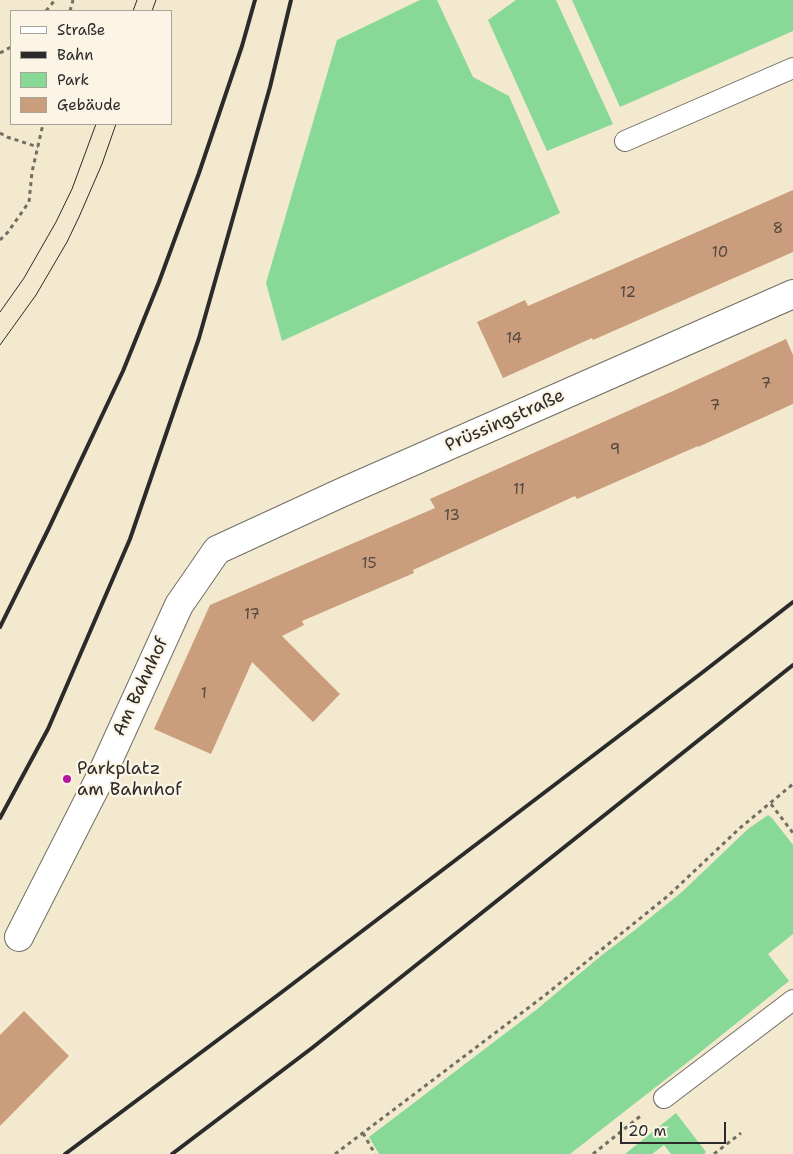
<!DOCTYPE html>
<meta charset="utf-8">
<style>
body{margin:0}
#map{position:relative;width:793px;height:1154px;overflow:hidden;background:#f3e9cf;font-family:"Shantell Sans",sans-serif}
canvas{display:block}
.legend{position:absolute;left:10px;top:10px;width:162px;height:115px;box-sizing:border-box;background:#fcf5e5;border:1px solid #a8a49b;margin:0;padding:6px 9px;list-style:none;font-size:15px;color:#2b2b2b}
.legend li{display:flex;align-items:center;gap:10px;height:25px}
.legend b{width:25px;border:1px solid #a8a49b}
.scale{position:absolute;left:620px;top:1122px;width:106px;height:22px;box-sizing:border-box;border:2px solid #2b2b2b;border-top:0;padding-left:6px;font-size:15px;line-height:18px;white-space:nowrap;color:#2b2b2b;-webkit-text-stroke:4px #fcf5e5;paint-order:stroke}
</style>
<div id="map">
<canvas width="793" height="1154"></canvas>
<ul class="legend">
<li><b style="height:6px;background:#fff"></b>Straße</li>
<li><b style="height:6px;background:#2b2b2b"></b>Bahn</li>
<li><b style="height:14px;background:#88d897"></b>Park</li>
<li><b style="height:14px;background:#ca9d7c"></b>Gebäude</li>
</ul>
<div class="scale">20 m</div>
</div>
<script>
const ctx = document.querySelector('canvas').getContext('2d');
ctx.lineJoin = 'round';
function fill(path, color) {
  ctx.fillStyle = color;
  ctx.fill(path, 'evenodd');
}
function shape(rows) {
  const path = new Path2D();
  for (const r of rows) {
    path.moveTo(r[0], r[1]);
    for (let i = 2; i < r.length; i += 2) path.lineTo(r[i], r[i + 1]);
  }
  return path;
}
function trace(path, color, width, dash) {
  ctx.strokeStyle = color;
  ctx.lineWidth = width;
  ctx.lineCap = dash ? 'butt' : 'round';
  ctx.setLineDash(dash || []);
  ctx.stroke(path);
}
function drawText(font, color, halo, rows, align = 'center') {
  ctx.font = font + ' "Shantell Sans",sans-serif';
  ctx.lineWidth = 4.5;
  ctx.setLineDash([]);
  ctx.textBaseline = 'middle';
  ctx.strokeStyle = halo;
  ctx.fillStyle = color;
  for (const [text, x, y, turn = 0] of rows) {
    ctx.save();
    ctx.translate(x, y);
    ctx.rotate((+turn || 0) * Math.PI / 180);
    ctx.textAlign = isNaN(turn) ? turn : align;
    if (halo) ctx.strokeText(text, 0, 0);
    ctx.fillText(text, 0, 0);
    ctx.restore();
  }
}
const green = shape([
 [420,0,437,0,473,77,509,96,560,213,282,341,266,283,337,40],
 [516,0,556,0,613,124,547,151,488,20],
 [572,0,793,0,793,31,620,107],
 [768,815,772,818,793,845,793,934,768,954,789,981,693,1058,570,1154,379,1154,369,1137,536,1010,602,955,635,930,683,891,748,829],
 [676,1113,706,1152,704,1154,671,1154,664,1145,652,1154,625,1154]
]);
const building = shape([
 [793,190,793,252,593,340,592,338,503,378,477,322,525,300,528,306],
 [786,339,793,355,793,404,698,447,698,446,577,499,575,496,413,570,414,573,302,621,304,625,282,636,340,694,313,722,252,662,211,754,154,729,210,605,435,508,430,499,673,391],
 [24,1011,69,1056,0,1126,0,1035]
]);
const path = shape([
 [46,11,55,0],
 [70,11,73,0],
 [0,53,11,47],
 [0,133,7,137,38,147],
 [0,240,8,232,29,202,32,172,43,124],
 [771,804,793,833],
 [363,1133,375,1154],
 [335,1154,544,996,669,895,740,828,793,784],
 [593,1154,643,1114],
 [714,1154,741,1133]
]);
const lane = shape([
 [625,141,793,68],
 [664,1098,793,1000]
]);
const street = shape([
 [19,937,101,776,179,605,217,550,343,492,793,294]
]);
const tram = shape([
 [133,11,137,0],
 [152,11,156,0],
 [0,312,24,278,56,222,72,189,96,124],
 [0,345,36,295,67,242,79,217,102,164,116,124]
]);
const rail = shape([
 [0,627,48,530,123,371,159,282,199,173,242,46,255,0],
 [0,818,48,729,130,539,199,338,270,87,291,0],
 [65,1154,278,995,703,672,793,602],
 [172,1154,312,1048,793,665]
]);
const markers = [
 [67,779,5,"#b5179e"]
];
const numberNames = [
 ["8",778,229],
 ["10",720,253],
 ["12",628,293],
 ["14",514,339],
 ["7",766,384],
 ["7",715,406],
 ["9",615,450],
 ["11",519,490],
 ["13",452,516],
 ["15",369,564],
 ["17",252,615],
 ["1",204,694]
];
const streetNames = [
 ["Prüssingstraße",505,421,-24],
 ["Am Bahnhof",141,687,-65]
];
const poiNames = [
 ["Parkplatz",77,769],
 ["am Bahnhof",77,790]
];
fill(green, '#88d897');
fill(building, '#ca9d7c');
trace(lane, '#716e64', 22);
trace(street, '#716e64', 30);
trace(path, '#716e64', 3, [4, 4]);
trace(lane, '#fff', 20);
trace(street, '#fff', 28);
trace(tram, '#2b2b2b', 1);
trace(rail, '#2b2b2b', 4);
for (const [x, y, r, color] of markers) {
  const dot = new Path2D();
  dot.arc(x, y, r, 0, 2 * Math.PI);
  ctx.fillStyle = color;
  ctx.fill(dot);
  trace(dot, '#fcf5e5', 2);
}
drawText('15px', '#53483f', null, numberNames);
drawText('18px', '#2b2b2b', '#fcf5e5', streetNames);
drawText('18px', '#2b2b2b', '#fcf5e5', poiNames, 'left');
</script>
